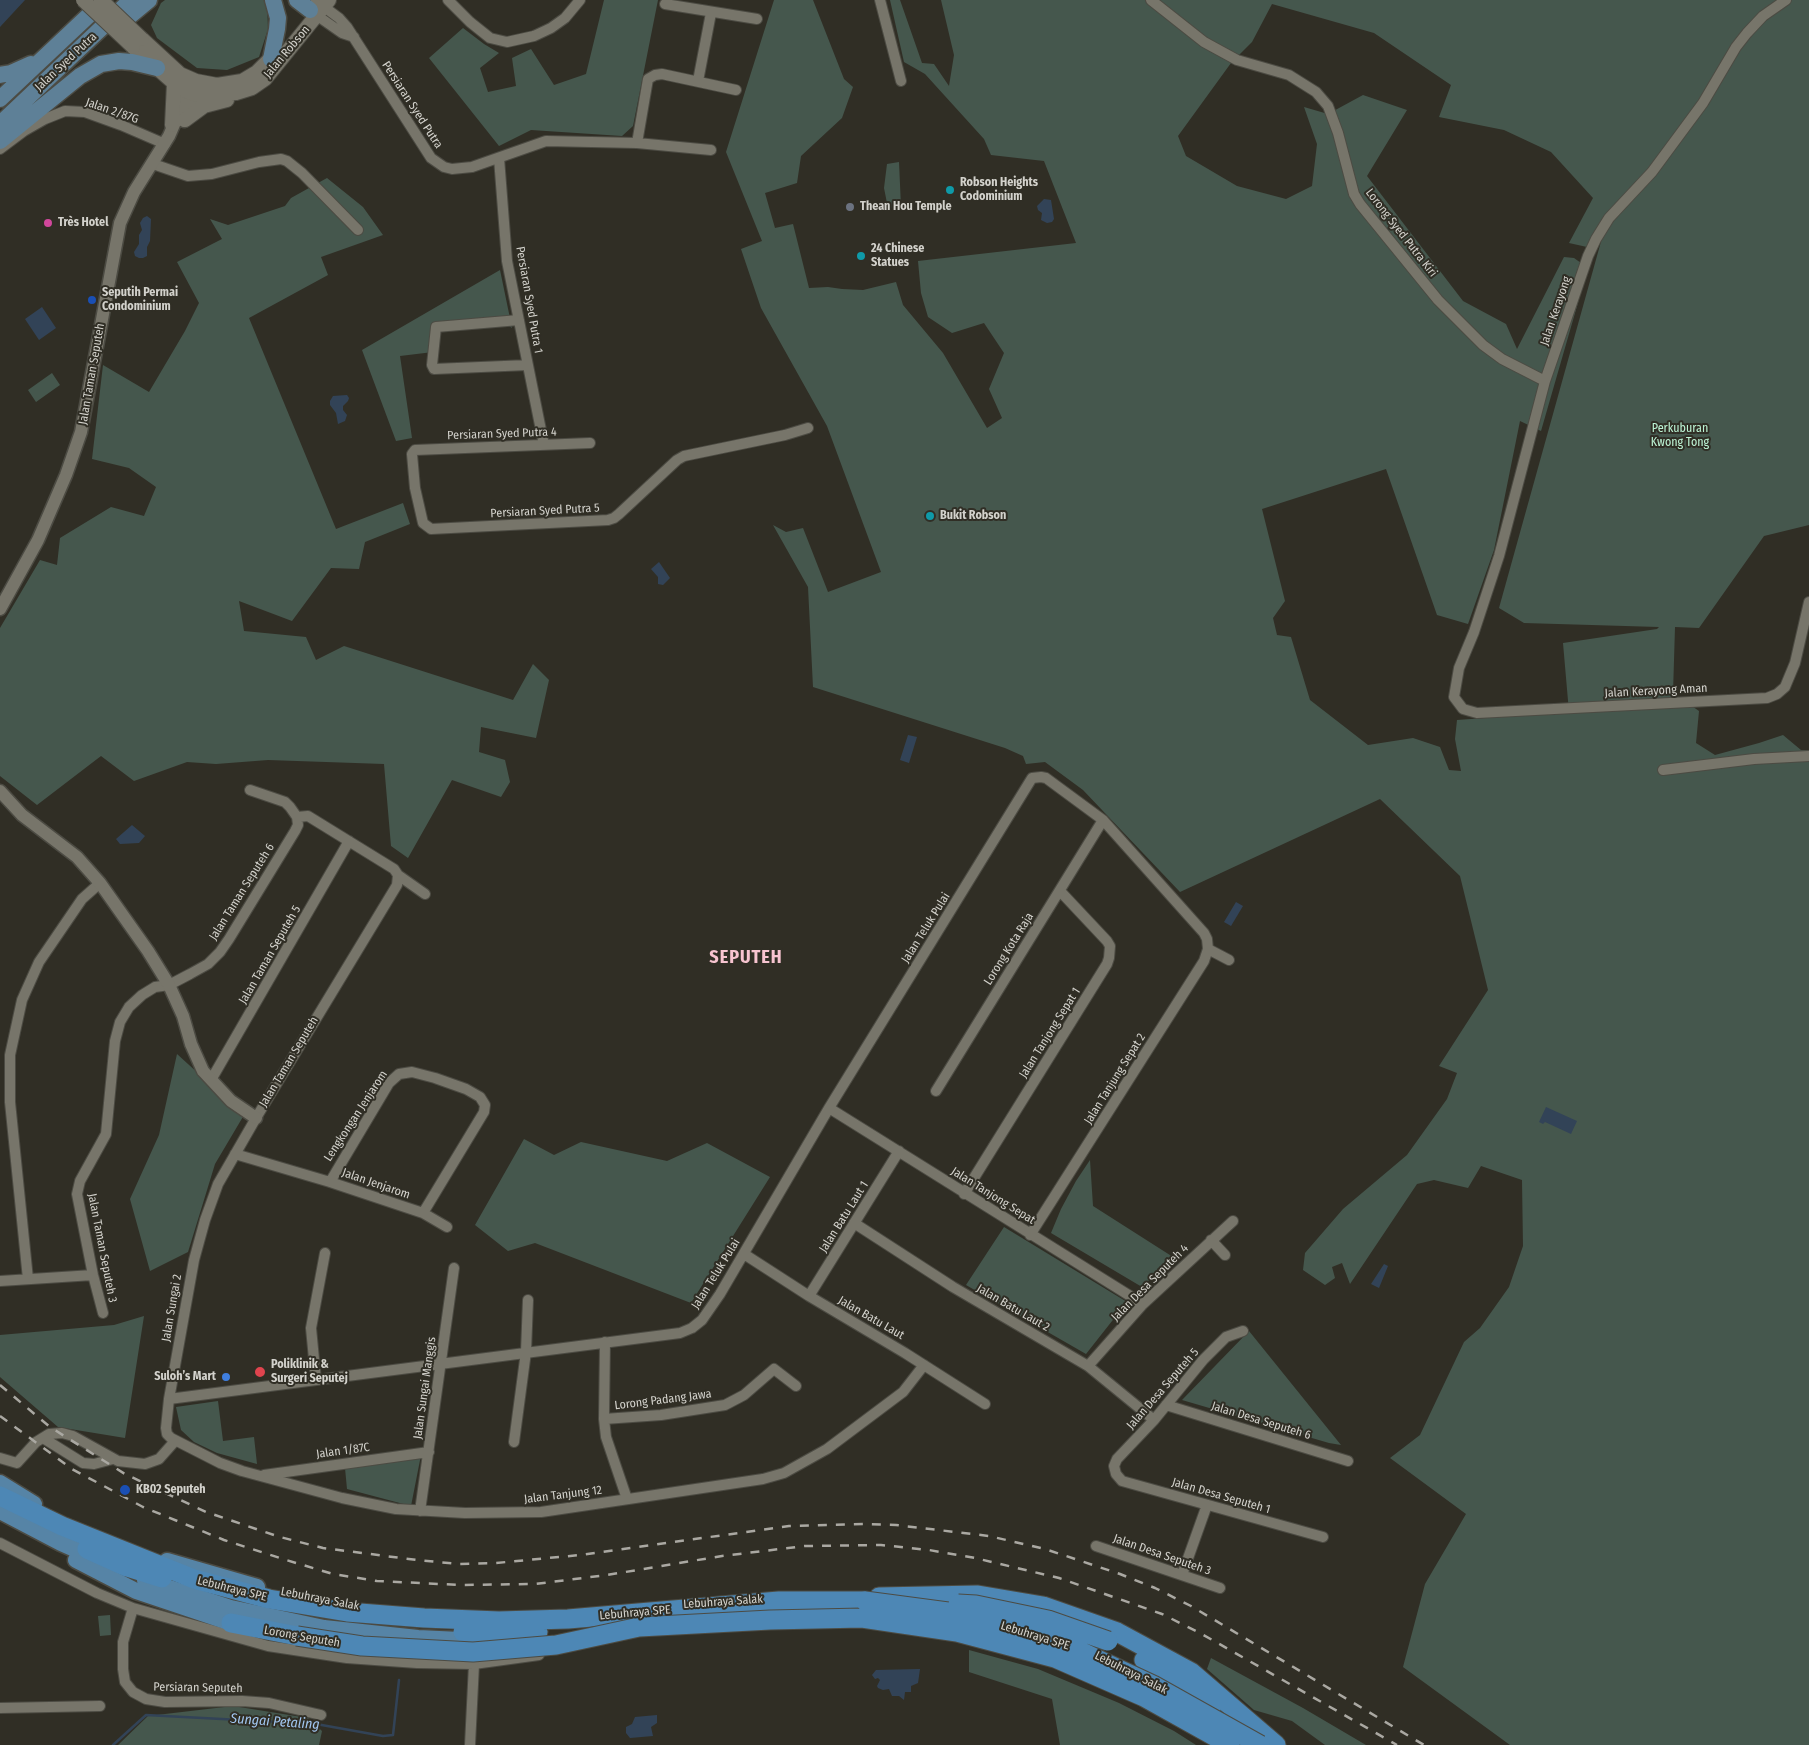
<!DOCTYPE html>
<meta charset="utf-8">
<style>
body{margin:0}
canvas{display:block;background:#302e25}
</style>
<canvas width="1809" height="1745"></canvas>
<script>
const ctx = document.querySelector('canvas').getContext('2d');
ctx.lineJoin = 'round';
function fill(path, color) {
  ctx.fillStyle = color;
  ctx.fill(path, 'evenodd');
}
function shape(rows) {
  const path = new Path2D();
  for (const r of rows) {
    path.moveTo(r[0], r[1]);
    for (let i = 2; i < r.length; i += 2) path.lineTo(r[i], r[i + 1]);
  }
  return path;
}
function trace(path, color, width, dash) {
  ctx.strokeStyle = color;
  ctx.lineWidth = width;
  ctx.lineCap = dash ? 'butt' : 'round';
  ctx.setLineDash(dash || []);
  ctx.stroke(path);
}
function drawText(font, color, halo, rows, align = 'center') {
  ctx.font = font + ' "Fira Sans Condensed",sans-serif';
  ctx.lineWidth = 4;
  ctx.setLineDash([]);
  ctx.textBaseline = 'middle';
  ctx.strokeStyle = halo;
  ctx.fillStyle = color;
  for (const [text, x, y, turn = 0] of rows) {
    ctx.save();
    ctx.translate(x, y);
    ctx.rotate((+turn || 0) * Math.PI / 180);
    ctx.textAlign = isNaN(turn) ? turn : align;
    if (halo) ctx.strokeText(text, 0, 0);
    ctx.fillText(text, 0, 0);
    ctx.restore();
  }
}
const green = shape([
 [165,0,264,0,267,3,268,29,259,57,227,70,197,68,157,38,151,25,161,3],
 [604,0,658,0,633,126,622,136,531,130,499,146,429,58,463,28,484,44,499,53,480,68,488,92,516,86,512,58,531,49,554,85,586,74],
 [774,0,813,0,844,79,853,87,842,118,801,156,797,183,765,193,775,228,793,224,809,288,828,287,842,289,863,290,896,282,903,305,943,353,987,428,1002,418,989,389,1004,353,984,323,952,333,928,317,921,293,918,261,1076,243,1044,161,991,155,984,139,925,74,904,62,890,0,900,0,922,63,934,64,949,86,954,55,941,0,1809,0,1809,525,1764,536,1699,628,1675,627,1673,693,1699,711,1696,743,1715,755,1759,743,1783,735,1801,750,1809,750,1809,1745,1510,1745,1403,1667,1425,1584,1466,1514,1390,1458,1420,1435,1464,1342,1480,1328,1509,1287,1523,1246,1522,1180,1481,1166,1468,1188,1434,1180,1417,1184,1350,1284,1342,1263,1332,1267,1335,1278,1325,1285,1303,1270,1305,1253,1343,1209,1407,1155,1447,1099,1457,1073,1439,1066,1488,990,1460,876,1380,799,1180,892,1083,790,1045,762,1026,764,1023,756,1005,748,813,687,808,587,773,525,786,532,803,528,828,592,881,572,827,426,761,308,741,249,762,241,726,152],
 [1272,4,1374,33,1451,85,1439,117,1504,130,1551,152,1593,198,1569,243,1596,249,1602,238,1499,608,1524,623,1659,627,1657,629,1563,643,1569,712,1457,720,1455,739,1461,771,1449,770,1440,747,1413,738,1368,745,1310,700,1291,637,1277,635,1273,618,1285,601,1262,509,1386,469,1437,615,1468,624,1494,550,1520,421,1541,431,1588,268,1574,258,1564,257,1517,349,1506,324,1463,301,1367,176,1407,110,1363,95,1328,114,1304,107,1317,144,1312,186,1286,199,1237,186,1186,156,1178,136,1231,63,1252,42],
 [899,162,901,207,888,208,884,188,887,164],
 [327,178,363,207,383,235,321,257,328,275,249,318,336,529,403,503,410,524,365,542,359,569,331,568,292,621,239,601,244,631,306,637,316,660,344,646,513,700,533,664,549,680,536,738,481,727,479,752,505,760,510,782,501,797,452,780,408,858,391,846,384,764,268,760,216,764,187,762,134,781,101,756,37,805,0,776,0,628,40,560,57,565,60,538,111,507,144,516,156,487,129,468,92,459,103,365,149,392,185,331,199,303,177,262,222,239,210,219,228,225,285,206,291,198],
 [500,270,512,328,499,319,431,326,433,352,400,356,412,438,396,441,362,350],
 [52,373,60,385,36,402,28,390],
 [177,1054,244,1115,215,1164,188,1252,150,1271,130,1199,159,1135],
 [524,1139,554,1155,581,1142,667,1161,707,1143,770,1177,691,1303,535,1243,508,1251,475,1225],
 [1090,1160,1093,1206,1173,1257,1142,1287,1051,1233,1061,1209,1076,1181],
 [1004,1227,1127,1302,1086,1354,966,1285],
 [144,1316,125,1438,58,1427,0,1377,0,1335,114,1325],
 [1249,1331,1341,1445,1329,1443,1182,1400],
 [218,1401,223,1441,254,1437,257,1464,217,1453,194,1442,181,1430,176,1407],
 [421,1455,411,1506,347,1489,345,1468],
 [110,1615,111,1635,100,1636,98,1616],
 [969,1650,1038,1669,1119,1703,1174,1731,1196,1745,1060,1745,1052,1699,969,1672],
 [1211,1658,1303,1708,1366,1745,1325,1745,1292,1721,1254,1710,1207,1669],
 [233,1706,308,1718,322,1731,319,1745,118,1745,148,1716]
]);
const water = shape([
 [0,0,25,0,0,27],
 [1044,199,1051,200,1054,219,1052,222,1047,223,1041,220,1042,213,1038,210,1037,206],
 [147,216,151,219,150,241,147,247,147,256,143,258,139,258,135,256,134,252,139,244,139,235,142,230,140,223,143,218],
 [42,307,56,328,39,340,25,319],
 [347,395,349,398,348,401,343,406,343,410,347,415,345,421,338,424,336,413,330,405,330,401,333,396],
 [659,562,670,578,663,585,658,584,658,577,651,569],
 [908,735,917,737,909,763,900,760],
 [132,825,145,836,139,843,120,844,116,839],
 [1236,902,1243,906,1231,926,1224,922],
 [1546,1107,1577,1121,1571,1134,1545,1122,1543,1124,1539,1122],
 [1384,1264,1388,1266,1379,1288,1371,1284],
 [920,1669,918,1683,911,1686,911,1692,905,1692,904,1700,899,1696,892,1696,889,1689,883,1690,878,1688,877,1686,880,1680,878,1678,875,1679,872,1675,876,1670],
 [657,1715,657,1723,651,1727,653,1736,630,1738,626,1733,626,1727,632,1724,635,1717]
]);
const stream = shape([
 [113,1745,146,1715,316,1724,383,1736,393,1735,399,1680]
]);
const minor = shape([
 [448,0,470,22,490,38,507,42,534,36,551,28,565,18,580,0],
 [880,0,901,81],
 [1151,0,1204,42,1237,60,1289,75,1316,92,1328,106,1338,133,1354,194,1360,204,1438,300,1483,345,1502,359,1545,381],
 [1786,0,1763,16,1747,33,1736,47,1703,103,1652,172,1609,218,1596,239,1588,256,1545,381,1499,556,1474,632,1459,668,1454,697,1463,709,1477,713,1767,698,1777,694,1785,687,1795,663,1809,602],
 [316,1,339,18,347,27,431,158,444,167,452,169,472,167,546,141,637,143,711,150],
 [665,4,757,19],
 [312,12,342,33,354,37],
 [698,81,711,13],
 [637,143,648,79,655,75,662,74,736,90],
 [0,149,24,131,45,119,65,111,85,112,121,125,165,144],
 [499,158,507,261,544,445],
 [153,164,188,176,212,174,259,162,281,159,287,161,302,173,358,230],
 [519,320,436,327,432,365,434,369,528,365],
 [590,443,415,450,412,454,415,488,423,523,431,529,608,520,614,518,619,514,677,460,684,456,785,435,808,428],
 [1663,770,1754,759,1809,756],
 [297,817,308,816,394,869,398,875,425,894],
 [398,875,397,885,256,1118,218,1184,205,1220,194,1260,169,1399,166,1428,167,1434,171,1438,220,1463,242,1471,342,1498,396,1509,465,1513,541,1512,763,1479,784,1473,827,1449,903,1392,924,1365],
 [1208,949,1229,960],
 [211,1080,349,841],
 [936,1091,1103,820],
 [829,1108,1143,1304],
 [235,1154,330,1182,423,1213,447,1227],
 [330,1182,389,1083,399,1074,412,1072,435,1078,466,1089,480,1097,485,1105,484,1112,423,1213],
 [964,1194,1107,964,1109,958,1110,946,1107,941,1060,891],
 [854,1223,953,1287,1088,1366,1154,1420],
 [1211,1240,1225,1255],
 [744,1254,809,1296,905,1353,985,1404],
 [28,1279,10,1102,10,1055,22,1000,39,962,82,899,100,883],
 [0,1281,93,1275],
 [809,1296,899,1151],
 [103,1313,93,1275,77,1194,80,1181,106,1134,115,1041,120,1022,129,1007,142,995,155,987,169,985,190,974,208,964,220,952,229,939,295,831,298,825,297,817,290,807,285,802,250,790],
 [1243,1331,1226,1337,1203,1360,1154,1420,1117,1459,1114,1466,1116,1474,1122,1481,1323,1537],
 [605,1342,604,1419,606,1437,627,1499],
 [1088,1366,1143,1304,1233,1221],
 [316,1380,311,1328,325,1253],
 [169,1399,680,1333,692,1328,702,1320,720,1294,829,1108,1032,778,1041,777,1046,778,1103,820,1204,933,1207,939,1208,949,1204,961,1030,1235],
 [1166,1405,1348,1461],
 [604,1419,661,1415,725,1405,744,1395,774,1369,796,1386],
 [43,1438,83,1463,94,1464,113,1459],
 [514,1442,526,1352,528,1300],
 [0,1458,17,1463,36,1442,49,1434,62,1433,73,1436,118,1461,145,1464,159,1459,175,1441],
 [264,1475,429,1452],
 [420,1511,454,1268],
 [0,1543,97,1593,133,1608,268,1646,347,1658,417,1663,474,1664,539,1655],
 [1096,1546,1220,1588],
 [1182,1575,1207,1505],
 [133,1608,123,1642,123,1669,125,1682,133,1692,146,1699,165,1702,242,1701,269,1703,321,1715],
 [0,1708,100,1706],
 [470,1745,474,1664]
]);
const tertiary = shape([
 [184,121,198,95],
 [0,609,38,540,66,475,81,432,120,223,134,192,169,136,188,92],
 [0,791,22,815,77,857,100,883,148,951,169,985,183,1016,191,1044,203,1071,231,1101,256,1118]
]);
const secondary = shape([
 [142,39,180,74,196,81,217,85,242,81,257,72,277,52],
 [133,47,174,83,188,92,198,95,215,95,236,93,252,88,265,79,329,0],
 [185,120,204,106,227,100],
 [172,125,174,83]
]);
const primary = shape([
 [297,0,310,10],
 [120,24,149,0],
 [271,59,277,29,278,18,273,0],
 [0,75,11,73,31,64],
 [0,99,104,1],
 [0,124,131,0],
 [0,141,80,76,101,64,119,61,132,62,157,68]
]);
const trunk = shape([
 [0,1483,34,1504],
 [0,1511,61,1543,97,1559],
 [76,1560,136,1591,231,1623,244,1624],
 [167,1561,257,1587],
 [145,1580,231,1608,324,1628,418,1638,481,1641]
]);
const motorway = shape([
 [0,1496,62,1526,194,1579,269,1599,347,1612,424,1618,499,1621,568,1619,779,1601,865,1601],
 [87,1549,127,1567,162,1578],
 [879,1597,978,1595,1043,1606,1117,1632,1191,1672,1276,1745],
 [231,1623,297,1636],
 [463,1632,499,1634,538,1632],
 [1144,1660,1158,1667,1211,1712]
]);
const rail = shape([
 [0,1385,50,1427,125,1474,206,1512,280,1537,323,1548,417,1560,459,1564,496,1563,580,1555,789,1526,863,1524,896,1525,989,1536,1045,1549,1120,1574,1155,1588,1191,1606,1424,1745],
 [0,1416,72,1469,143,1507,224,1540,286,1560,333,1574,377,1581,461,1585,535,1584,607,1575,722,1556,805,1546,881,1545,929,1550,975,1558,1059,1578,1162,1614,1200,1633,1397,1745]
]);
const secondaryBridge = shape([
 [83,0,133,47],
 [101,0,142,39]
]);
const motorwayBridge = shape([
 [865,1601,963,1614,1063,1643,1153,1685,1260,1745],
 [958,1604,976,1605,1048,1620,1108,1641],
 [297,1636,362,1646,473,1652,556,1645,639,1627,770,1620,862,1618,957,1632,1055,1658,1144,1697,1230,1745]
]);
const markers = [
 [950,190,5,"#0f9aa8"],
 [850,207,5,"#6b7280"],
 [48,223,5,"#d1479c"],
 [861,256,5,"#0f9aa8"],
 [92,300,5,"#1a4fb4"],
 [930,516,5,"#0f9aa8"],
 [260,1372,6,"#e0444e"],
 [226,1377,5,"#3f7fe0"],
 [125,1490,6,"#1a4fb4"]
];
const streetNames = [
 ["Jalan Robson",287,52,-50],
 ["Jalan Syed Putra",66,62,-43],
 ["Persiaran Syed Putra",412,105,57],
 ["Jalan 2/87G",112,111,19],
 ["Lorong Syed Putra Kiri",1401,233,52],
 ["Persiaran Syed Putra 1",529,300,80],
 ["Jalan Kerayong",1556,311,-71],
 ["Jalan Taman Seputeh",92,374,-80],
 ["Persiaran Syed Putra 4",502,434,-2],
 ["Persiaran Syed Putra 5",545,511,-3],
 ["Jalan Kerayong Aman",1656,691,-3],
 ["Jalan Taman Seputeh 6",242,892,-58],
 ["Jalan Teluk Pulai",926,928,-58],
 ["Lorong Kota Raja",1009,949,-58],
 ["Jalan Taman Seputeh 5",270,955,-60],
 ["Jalan Tanjong Sepat 1",1050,1033,-58],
 ["Jalan Taman Seputeh",289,1062,-59],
 ["Jalan Tanjung Sepat 2",1115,1079,-58],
 ["Lengkongan Jenjarom",356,1116,-57],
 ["Jalan Jenjarom",376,1184,19],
 ["Jalan Tanjong Sepat",993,1196,32],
 ["Jalan Batu Laut 1",844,1217,-58],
 ["Jalan Taman Seputeh 3",102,1248,79],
 ["Jalan Teluk Pulai",716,1274,-58],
 ["Jalan Desa Seputeh 4",1150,1283,-45],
 ["Jalan Sungai 2",172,1308,-80],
 ["Jalan Batu Laut 2",1013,1308,30],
 ["Jalan Batu Laut",871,1318,30],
 ["Jalan Sungai Manggis",425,1388,-82],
 ["Jalan Desa Seputeh 5",1163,1389,-49],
 ["Lorong Padang Jawa",663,1400,-7],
 ["Jalan Desa Seputeh 6",1261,1421,17],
 ["Jalan 1/87C",343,1451,-8],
 ["Jalan Tanjung 12",563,1495,-7],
 ["Jalan Desa Seputeh 1",1221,1496,16],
 ["Jalan Desa Seputeh 3",1162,1555,19],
 ["Lebuhraya SPE",232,1589,14],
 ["Lebuhraya Salak",320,1599,11],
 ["Lebuhraya Salak",723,1602,-4],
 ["Lebuhraya SPE",635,1613,-5],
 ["Lebuhraya SPE",1035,1636,17],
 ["Lorong Seputeh",302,1637,10],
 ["Lebuhraya Salak",1131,1673,27],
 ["Persiaran Seputeh",198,1688,1]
];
const poiNames = [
 ["Robson Heights",960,183],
 ["Codominium",960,197],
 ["Thean Hou Temple",860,207],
 ["Très Hotel",58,223],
 ["24 Chinese",871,249],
 ["Statues",871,263],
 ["Seputih Permai",102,293],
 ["Condominium",102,307],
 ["Bukit Robson",940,516],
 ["Poliklinik &",271,1365],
 ["Surgeri Seputej",271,1379],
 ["Suloh’s Mart",216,1377,"right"],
 ["KB02 Seputeh",136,1490]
];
const parkNames = [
 ["Perkuburan",1680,429],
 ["Kwong Tong",1680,443]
];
const waterNames = [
 ["Sungai Petaling",275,1722,4]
];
const districtNames = [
 ["SEPUTEH",746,958]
];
fill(green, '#45574d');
fill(water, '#324357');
trace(stream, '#324357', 2.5);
trace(minor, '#4c4b43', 12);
trace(tertiary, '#4c4b43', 15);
trace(secondary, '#4c4b43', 16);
trace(primary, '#4c4b43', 19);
trace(trunk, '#4c4b43', 19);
trace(motorway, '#4c4b43', 21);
trace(minor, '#77756a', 10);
trace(tertiary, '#77756a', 12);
trace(secondary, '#77756a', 14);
trace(primary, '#5e8097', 16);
trace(trunk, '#5684a6', 16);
trace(motorway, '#4d87b5', 19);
trace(rail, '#aaa8a2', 2.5, [9, 9]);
trace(secondaryBridge, '#4c4b43', 16, []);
trace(motorwayBridge, '#4c4b43', 21, []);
trace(secondaryBridge, '#77756a', 14);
trace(motorwayBridge, '#4d87b5', 19);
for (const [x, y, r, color] of markers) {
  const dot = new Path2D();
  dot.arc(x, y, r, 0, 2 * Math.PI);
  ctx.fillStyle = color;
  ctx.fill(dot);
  trace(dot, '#302e25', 2);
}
drawText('12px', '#d3d2cc', '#302e25', streetNames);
drawText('bold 12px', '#d3d2cc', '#302e25', poiNames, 'left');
drawText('12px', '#bcf3d4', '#302e25', parkNames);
drawText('italic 14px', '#a2c6f0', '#302e25', waterNames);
ctx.letterSpacing = '1px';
drawText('bold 18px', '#f7c4d0', '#302e25', districtNames);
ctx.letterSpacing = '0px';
</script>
